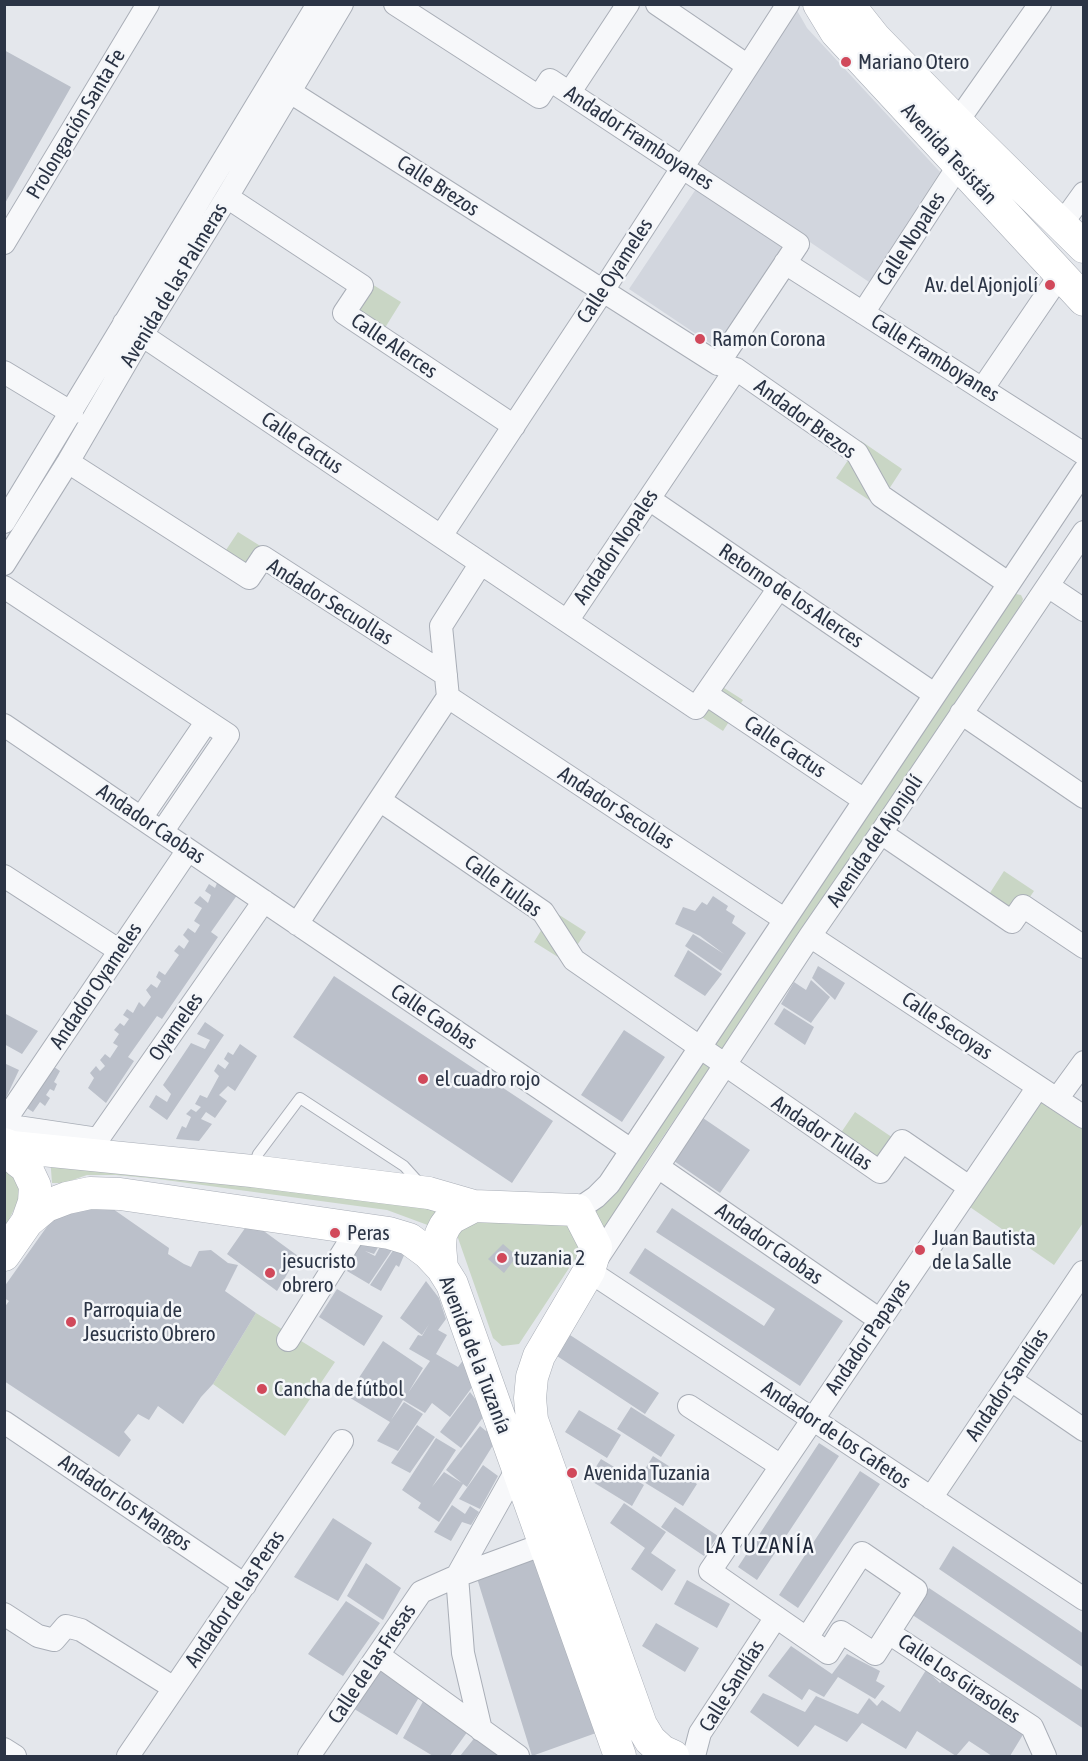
<!DOCTYPE html>
<meta charset="utf-8">
<style>
body{margin:0}
#map{position:relative;width:1088px;height:1761px;overflow:hidden;background:#e4e7ec;font-family:"Asap Condensed",sans-serif}
canvas{display:block}
.frame{position:absolute;inset:0;border:6px solid #2b3445;pointer-events:none}
</style>
<div id="map">
<canvas width="1088" height="1761"></canvas>
<div class="frame"></div>
</div>
<script>
const ctx = document.querySelector('canvas').getContext('2d');
ctx.lineJoin = 'round';
function fill(path, color) {
  ctx.fillStyle = color;
  ctx.fill(path, 'evenodd');
}
function shape(rows) {
  const path = new Path2D();
  for (const r of rows) {
    path.moveTo(r[0], r[1]);
    for (let i = 2; i < r.length; i += 2) path.lineTo(r[i], r[i + 1]);
  }
  return path;
}
function trace(path, color, width, dash) {
  ctx.strokeStyle = color;
  ctx.lineWidth = width;
  ctx.lineCap = dash ? 'butt' : 'round';
  ctx.setLineDash(dash || []);
  ctx.stroke(path);
}
function drawText(font, color, halo, rows, align = 'center') {
  ctx.font = font + ' "Asap Condensed",sans-serif';
  ctx.lineWidth = 5;
  ctx.setLineDash([]);
  ctx.textBaseline = 'middle';
  ctx.strokeStyle = halo;
  ctx.fillStyle = color;
  for (const [text, x, y, turn = 0] of rows) {
    ctx.save();
    ctx.translate(x, y);
    ctx.rotate((+turn || 0) * Math.PI / 180);
    ctx.textAlign = isNaN(turn) ? turn : align;
    if (halo) ctx.strokeText(text, 0, 0);
    ctx.fillText(text, 0, 0);
    ctx.restore();
  }
}
const built = shape([
 [794,5,807,28,940,172,869,282,693,163],
 [698,186,789,248,720,350,629,289]
]);
const green = shape([
 [362,278,401,302,378,339,339,314],
 [861,441,902,469,878,506,836,478],
 [238,532,270,552,251,583,218,562],
 [1016,594,1021,595,1023,599,1021,605,646,1162,604,1230,589,1214,1012,596],
 [710,679,743,700,723,731,691,710],
 [1004,871,1034,891,1008,929,979,910],
 [553,911,586,932,566,962,534,942],
 [1050,1085,1083,1108,1083,1223,1054,1265,967,1205],
 [855,1112,899,1142,880,1170,836,1140],
 [5,1145,24,1190,5,1227],
 [50,1156,444,1206,433,1227,387,1210,158,1179,116,1175,87,1175,64,1183,52,1183],
 [451,1218,571,1224,583,1242,577,1256,519,1344,502,1346,493,1338],
 [256,1313,335,1362,285,1436,213,1384]
]);
const building = shape([
 [4,50,71,87,4,205],
 [220,876,240,891,211,932,218,937,162,1019,157,1016,128,1057,134,1061,106,1103,88,1088,94,1078,90,1073,96,1066,100,1071,105,1066,100,1060,105,1054,110,1058,118,1046,113,1043,119,1034,114,1030,120,1023,124,1026,129,1019,123,1015,127,1009,133,1013,139,1002,144,1007,151,997,146,990,151,984,157,988,161,981,156,977,159,971,165,975,179,955,174,951,179,945,184,949,189,941,183,935,188,928,195,933,200,925,194,921,202,908,194,903,200,896,208,903,211,895,205,891,209,884,215,888],
 [713,896,728,906,726,910,735,916,732,923,746,933,721,971,685,946,693,934,724,954,700,936,675,924,683,907,695,911,702,902,707,905],
 [688,950,722,974,705,996,674,976],
 [818,966,845,983,835,1000,812,978],
 [334,976,553,1121,512,1183,293,1037],
 [811,980,830,997,811,1023,781,1004,794,982,806,990],
 [784,1008,814,1027,805,1045,774,1024],
 [4,1013,38,1031,22,1054,4,1044],
 [205,1022,224,1035,167,1120,149,1107,156,1095,167,1102,171,1094,163,1085,191,1043,205,1049,210,1040,197,1034],
 [624,1030,665,1057,622,1122,581,1095],
 [240,1044,257,1056,235,1091,228,1086,219,1095,227,1101,215,1118,206,1112,201,1119,212,1124,199,1141,176,1139,182,1126,186,1128,191,1117,186,1114,191,1109,196,1112,201,1107,195,1104,200,1095,207,1098,219,1076,214,1071,218,1064,225,1069,229,1063,224,1059,228,1052,233,1055],
 [47,1062,60,1071,54,1082,57,1084,54,1091,50,1089,46,1095,50,1098,45,1106,40,1102,33,1112,19,1103],
 [6,1064,19,1070,4,1102,4,1066],
 [703,1118,750,1150,720,1193,674,1161],
 [90,1193,169,1248,168,1254,184,1264,191,1267,199,1251,211,1250,228,1263,238,1265,225,1291,256,1313,213,1384,201,1397,183,1424,158,1406,149,1420,138,1414,124,1432,131,1440,119,1457,4,1381,4,1308,9,1301,4,1298,4,1287,58,1211],
 [672,1208,843,1321,800,1386,629,1273,645,1248,764,1326,775,1309,656,1232],
 [250,1221,298,1256,277,1291,227,1254],
 [359,1233,382,1241,374,1254,365,1251,375,1256,382,1243,396,1244,369,1284,347,1271,357,1257,346,1251],
 [503,1244,517,1256,504,1273,488,1259],
 [394,1249,405,1253,399,1267,396,1265,381,1291,370,1285],
 [426,1281,439,1298,446,1319,438,1330,447,1335,436,1354,458,1367,464,1359,473,1386,450,1417,432,1403,425,1413,403,1400,391,1420,404,1402,423,1414,398,1451,377,1441,390,1422,347,1396,383,1341,423,1368,408,1393,430,1361,409,1349,418,1335,422,1336,429,1324,422,1335,400,1318],
 [337,1289,383,1316,364,1346,319,1317],
 [570,1335,659,1393,645,1414,557,1356],
 [470,1392,486,1413,461,1448,440,1432],
 [631,1407,675,1435,661,1457,617,1429],
 [579,1410,621,1435,607,1458,565,1432],
 [417,1425,435,1437,410,1473,391,1463],
 [480,1426,486,1431,488,1429,495,1442,467,1487,463,1484,439,1522,418,1508,421,1503,402,1490,436,1438,456,1450,432,1487,444,1472,462,1483,446,1470],
 [819,1443,839,1456,757,1580,738,1567],
 [653,1456,697,1484,683,1506,639,1479],
 [601,1459,644,1485,632,1506,588,1479],
 [483,1465,498,1476,480,1509,459,1499],
 [860,1471,880,1484,798,1608,779,1595],
 [624,1503,666,1532,651,1553,676,1570,662,1591,631,1569,645,1548,610,1523],
 [452,1505,465,1514,470,1506,479,1512,471,1525,462,1522,451,1541,434,1532],
 [675,1507,718,1536,704,1556,661,1527],
 [333,1518,372,1543,338,1601,294,1577],
 [953,1546,1084,1634,1084,1668,939,1569],
 [534,1555,596,1733,532,1756,476,1575],
 [366,1563,401,1588,383,1620,347,1596],
 [687,1580,730,1604,717,1628,674,1604],
 [929,1588,1084,1691,1084,1729,911,1614],
 [346,1601,380,1623,343,1676,308,1654],
 [656,1623,699,1648,685,1672,642,1646],
 [791,1646,832,1674,847,1654,880,1671,876,1681,885,1686,875,1699,838,1677,824,1697,809,1689,802,1700,768,1676],
 [380,1661,422,1692,397,1735,351,1707],
 [926,1670,940,1683,943,1680,1024,1733,1010,1756,992,1756,969,1741,956,1756,917,1731,906,1749,862,1723,847,1742,815,1725,798,1747,750,1712,763,1693,805,1712,816,1696,858,1714,869,1698,877,1706,882,1700,900,1712],
 [426,1696,468,1731,450,1756,433,1756,403,1738],
 [476,1736,505,1756,460,1756]
]);
const lane = shape([
 [253,1168,258,1154,300,1098,404,1166,422,1186]
]);
const street = shape([
 [395,4,539,97,550,80,798,244,718,364],
 [657,4,748,66],
 [273,81,718,364,736,369,857,453,881,496,1008,583],
 [570,92,628,4],
 [957,122,1040,4],
 [227,197,362,286,344,313,514,426],
 [1061,225,1084,193],
 [4,243,148,4],
 [785,263,1084,454],
 [863,313,959,165],
 [124,323,696,708,779,588],
 [4,372,72,413],
 [983,388,1060,275],
 [68,462,249,578,263,557,446,675],
 [649,499,934,694],
 [4,522,318,4],
 [1084,532,881,833,810,936,589,1271,1084,1599],
 [441,536,602,292,788,4],
 [4,564,68,462,142,335,227,197,342,4],
 [1048,586,1084,610],
 [4,587,228,735,162,832],
 [567,621,736,369],
 [706,694,864,800],
 [448,697,784,919],
 [961,713,1084,797],
 [4,725,631,1150],
 [381,801,543,912,574,960,880,1172,902,1141,969,1187],
 [141,818,207,721],
 [881,833,1012,922,1023,906,1084,947],
 [4,876,120,951],
 [297,924,448,697,441,626,481,563],
 [810,936,1084,1117],
 [1057,1099,1084,1062],
 [4,1122,188,850],
 [4,1125,98,1139],
 [90,1154,98,1139,264,901],
 [658,1167,880,1320],
 [577,1210,596,1197,609,1184,1084,471],
 [288,1340,358,1228],
 [1011,1380,1084,1430],
 [689,1406,781,1466],
 [4,1422,245,1585],
 [931,1498,1083,1272],
 [4,1614,38,1636,54,1640,66,1626,81,1630,174,1688],
 [889,1633,1032,1727,1045,1756],
 [807,1638,862,1553,916,1590,875,1654,841,1632,828,1653,776,1617,710,1571,1038,1087],
 [378,1655,518,1756],
 [481,1730,463,1653,457,1576,517,1469],
 [4,1749,15,1756],
 [128,1756,342,1441],
 [309,1756,421,1592,457,1576,544,1544],
 [694,1756,700,1733,776,1617]
]);
const secondary = shape([
 [819,4,836,32,1084,300],
 [848,4,875,38,957,122,1084,247],
 [4,1144,12,1147,252,1171,429,1193,474,1206,577,1210,596,1247,589,1271,539,1356,532,1377,530,1398,532,1420,641,1725,650,1740,662,1751,673,1756],
 [12,1147,18,1161,26,1167,35,1186,34,1202,27,1222],
 [4,1255,27,1222,46,1206,67,1198,90,1193,120,1194,389,1233,409,1239,428,1253,442,1268,452,1284,620,1756],
 [442,1268,440,1246,441,1234,445,1226,451,1218,474,1206]
]);
const markers = [
 [846,62,6,"#d1495b"],
 [1050,285,6,"#d1495b"],
 [700,339,6,"#d1495b"],
 [423,1079,6,"#d1495b"],
 [335,1233,6,"#d1495b"],
 [920,1250,6,"#d1495b"],
 [502,1258,6,"#d1495b"],
 [270,1273,6,"#d1495b"],
 [71,1322,6,"#d1495b"],
 [262,1389,6,"#d1495b"],
 [572,1473,6,"#d1495b"]
];
const poiNames = [
 ["Mariano Otero",858,62],
 ["Av. del Ajonjolí",1038,285,"right"],
 ["Ramon Corona",712,339],
 ["el cuadro rojo",435,1079],
 ["Peras",347,1233],
 ["Juan Bautista",932,1238],
 ["de la Salle",932,1262],
 ["tuzania 2",514,1258],
 ["jesucristo",282,1261],
 ["obrero",282,1285],
 ["Parroquia de",83,1310],
 ["Jesucristo Obrero",83,1334],
 ["Cancha de fútbol",274,1389],
 ["Avenida Tuzania",584,1473]
];
const streetNames = [
 ["Prolongación Santa Fe",76,124,-59],
 ["Andador Framboyanes",639,138,33],
 ["Avenida Tesistán",949,154,47],
 ["Calle Brezos",438,186,33],
 ["Calle Nopales",911,239,-57],
 ["Calle Oyameles",615,271,-57],
 ["Avenida de las Palmeras",174,285,-59],
 ["Calle Alerces",394,346,34],
 ["Calle Framboyanes",935,358,32],
 ["Andador Brezos",805,419,36],
 ["Calle Cactus",302,443,34],
 ["Andador Nopales",616,547,-56],
 ["Retorno de los Alerces",791,596,34],
 ["Andador Secuollas",330,602,32],
 ["Calle Cactus",785,747,34],
 ["Andador Secollas",616,808,33],
 ["Andador Caobas",151,824,34],
 ["Avenida del Ajonjolí",875,841,-56],
 ["Calle Tullas",503,886,36],
 ["Andador Oyameles",96,986,-56],
 ["Calle Caobas",434,1017,34],
 ["Calle Secoyas",947,1026,34],
 ["Oyameles",176,1027,-55],
 ["Andador Tullas",822,1133,34],
 ["Andador Caobas",769,1244,35],
 ["Andador Papayas",868,1337,-56],
 ["Avenida de la Tuzanía",475,1355,69],
 ["Andador Sandías",1007,1385,-56],
 ["Andador de los Cafetos",836,1435,34],
 ["Andador los Mangos",125,1503,34],
 ["Andador de las Peras",235,1599,-56],
 ["Calle de las Fresas",372,1664,-56],
 ["Calle Los Girasoles",959,1679,34],
 ["Calle Sandías",732,1686,-58]
];
const neighbourhoodNames = [
 ["LA TUZANÍA",760,1546]
];
fill(built, '#d2d6de');
fill(green, '#c9d6c5');
fill(building, '#bbc0ca');
trace(lane, '#a9aeb7', 12);
trace(street, '#a9aeb7', 24);
trace(secondary, '#a9aeb7', 33);
trace(lane, '#f7f8fa', 10);
trace(street, '#f7f8fa', 22);
trace(secondary, '#fff', 32);
for (const [x, y, r, color] of markers) {
  const dot = new Path2D();
  dot.arc(x, y, r, 0, 2 * Math.PI);
  ctx.fillStyle = color;
  ctx.fill(dot);
  trace(dot, '#f4f6f9', 2);
}
drawText('21px', '#2b3445', '#f4f6f9', poiNames, 'left');
drawText('21px', '#2b3445', '#f4f6f9', streetNames);
ctx.letterSpacing = '1.5px';
drawText('22px', '#1d2536', '#f4f6f9', neighbourhoodNames);
ctx.letterSpacing = '0px';
</script>
